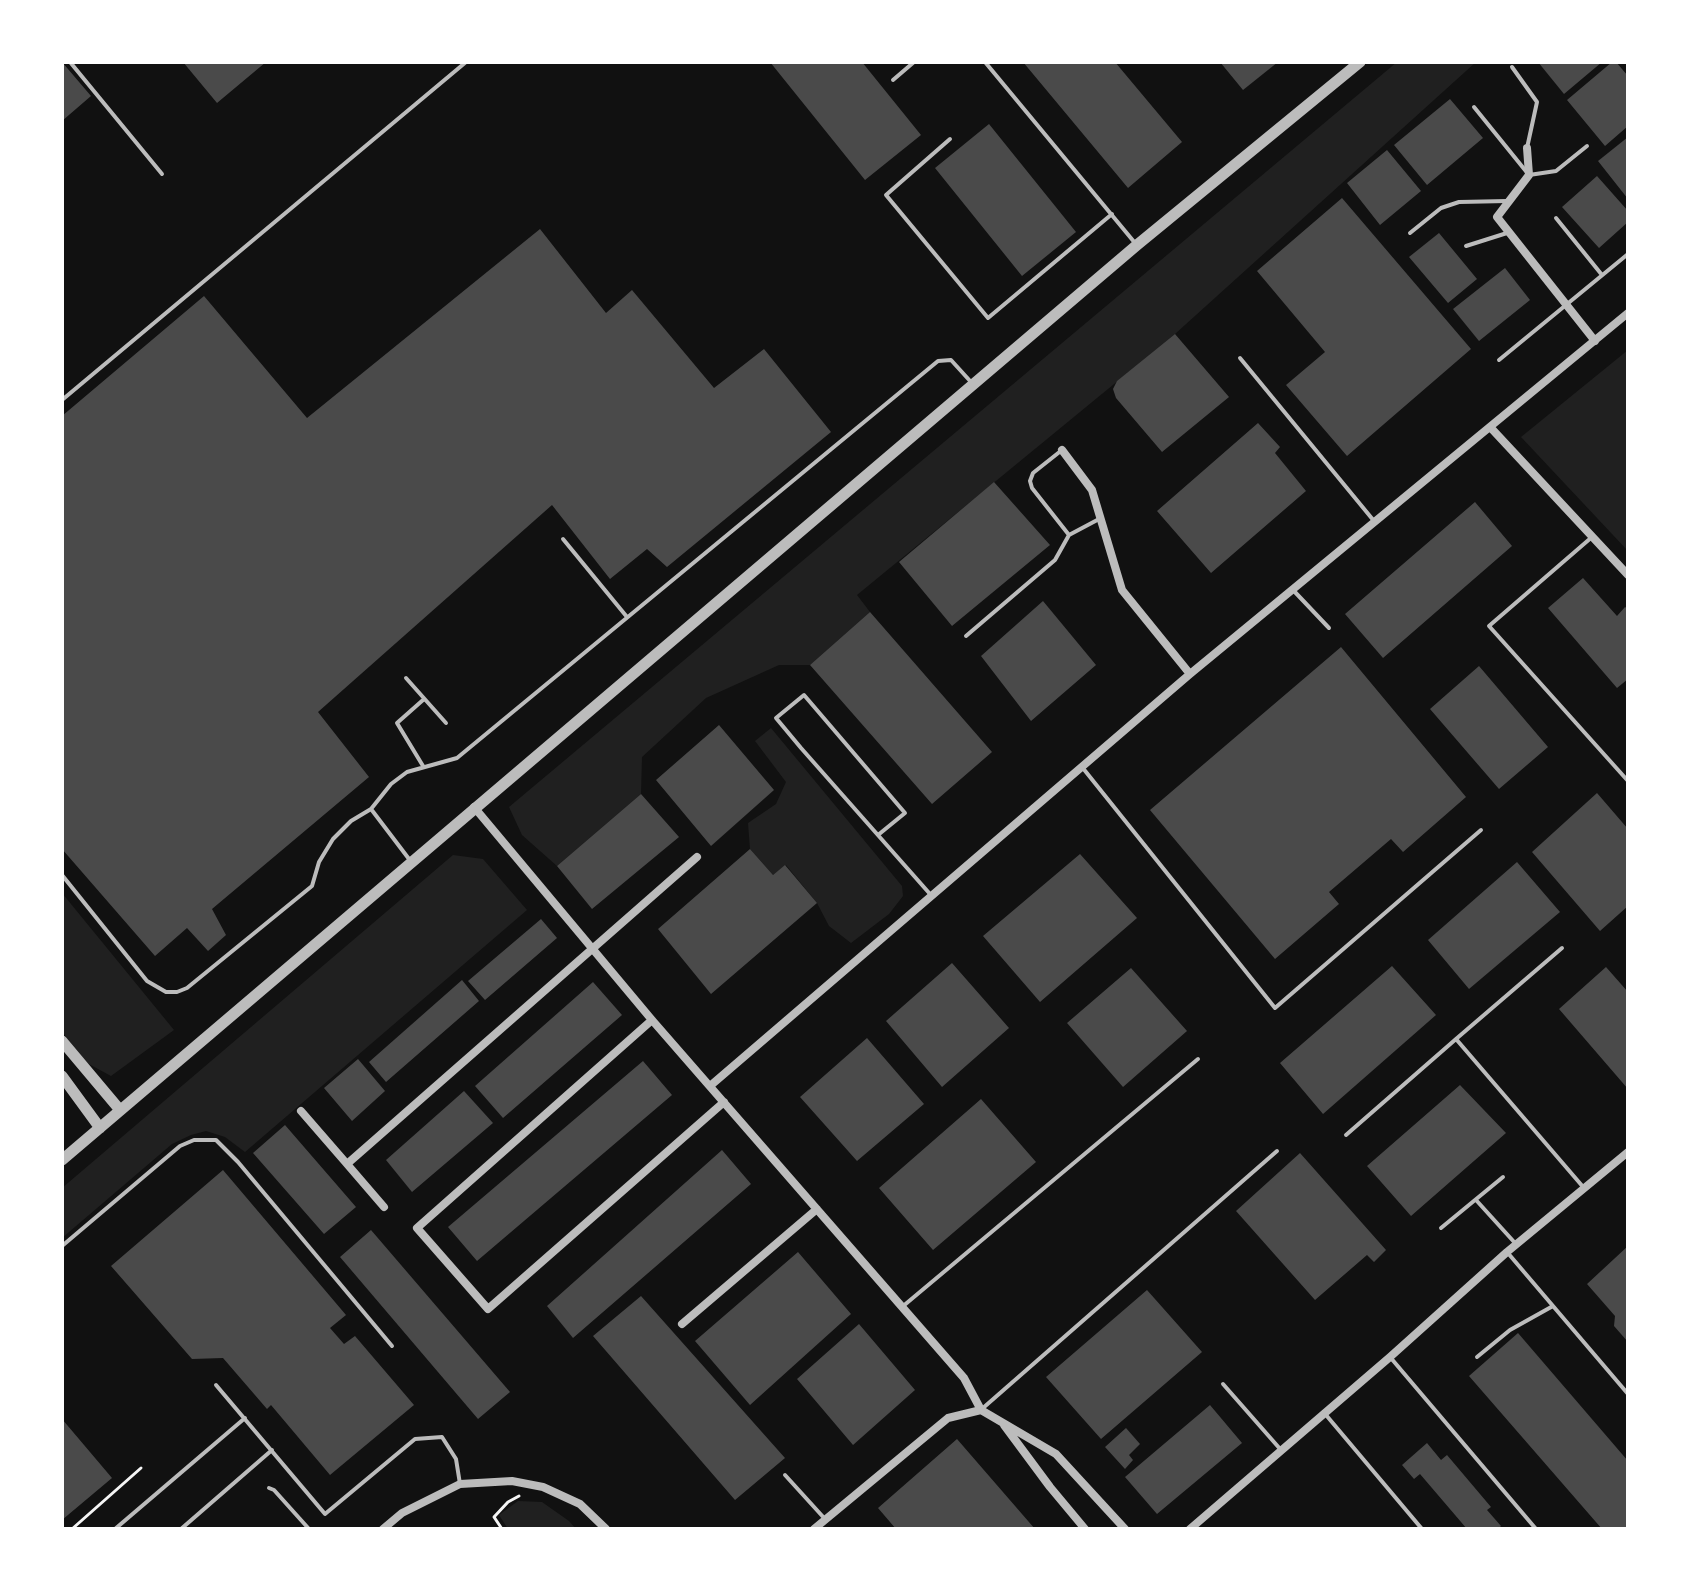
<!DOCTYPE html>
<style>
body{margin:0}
#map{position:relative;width:1690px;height:1591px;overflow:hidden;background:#111;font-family:Barlow,sans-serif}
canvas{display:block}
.frame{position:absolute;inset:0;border:64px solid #fff;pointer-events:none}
</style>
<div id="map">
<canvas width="1690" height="1591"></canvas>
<div class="frame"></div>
</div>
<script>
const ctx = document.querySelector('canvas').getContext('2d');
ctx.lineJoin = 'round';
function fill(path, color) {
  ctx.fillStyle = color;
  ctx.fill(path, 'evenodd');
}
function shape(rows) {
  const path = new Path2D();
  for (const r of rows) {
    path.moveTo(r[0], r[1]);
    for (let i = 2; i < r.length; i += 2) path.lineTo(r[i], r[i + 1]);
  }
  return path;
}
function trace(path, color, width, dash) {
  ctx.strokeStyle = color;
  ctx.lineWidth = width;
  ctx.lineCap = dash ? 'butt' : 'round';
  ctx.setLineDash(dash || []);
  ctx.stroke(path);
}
const green = shape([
 [1397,62,1476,62,1175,334,857,595,870,612,810,665,779,665,706,698,642,757,641,794,557,866,522,835,509,807],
 [1628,350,1628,551,1521,437],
 [771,728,902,886,903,896,889,914,851,943,829,926,817,903,786,865,773,875,750,849,748,823,776,804,786,782,755,741],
 [453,855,483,859,527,910,245,1152,225,1137,206,1131,191,1135,172,1144,62,1238,62,1188],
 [62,893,174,1030,111,1076,87,1063,62,1032],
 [518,1501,542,1502,569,1521,576,1529,508,1529,499,1515]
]);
const building = shape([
 [62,62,91,96,62,121],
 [183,62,266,62,217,103],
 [770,62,862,62,921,135,865,180],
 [1023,62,1115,62,1182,142,1128,188],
 [1220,62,1278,62,1243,90],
 [1538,62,1602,62,1564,94],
 [1612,62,1616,62,1628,76,1628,126,1605,146,1567,100],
 [1450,99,1483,138,1427,185,1394,145],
 [989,124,1076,232,1022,276,935,168],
 [1628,137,1628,199,1598,161],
 [1387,150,1421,191,1380,225,1347,183],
 [1597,176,1628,211,1628,222,1599,248,1562,207],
 [1342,198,1471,349,1347,456,1286,385,1325,352,1257,271],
 [540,229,606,313,632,290,714,388,764,349,831,432,667,567,647,549,610,579,552,505,318,712,369,777,212,909,226,935,208,951,187,928,155,956,62,849,62,416,204,296,307,418],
 [1439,233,1477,279,1448,303,1409,257],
 [1505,268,1530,300,1479,341,1453,309],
 [1175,334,1229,397,1162,452,1116,398,1113,389,1117,381],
 [1258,423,1280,447,1275,453,1306,491,1211,573,1157,511],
 [994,482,1050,545,952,626,899,562],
 [1475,502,1512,546,1383,658,1345,614],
 [1583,578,1617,616,1625,607,1628,609,1628,679,1617,688,1548,608],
 [1043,601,1096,665,1031,721,981,656],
 [870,612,992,752,932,804,810,665],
 [1341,647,1466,797,1403,852,1391,839,1329,892,1339,904,1275,959,1150,810],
 [1479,666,1548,747,1499,789,1430,709],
 [719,725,774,790,711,846,656,780],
 [1597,793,1628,829,1628,906,1600,931,1532,852],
 [641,794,679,837,592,909,557,866],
 [750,849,773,875,785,865,817,903,711,994,658,929],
 [1080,854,1137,918,1040,1002,983,936],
 [1517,862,1560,912,1469,989,1428,940],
 [541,919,557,938,485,1000,468,981],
 [952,963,1009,1028,942,1087,886,1021],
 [1392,966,1436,1015,1323,1114,1280,1063],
 [1606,967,1628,992,1628,1089,1559,1009],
 [1131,968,1187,1031,1123,1087,1067,1023],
 [462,980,479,1001,386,1082,369,1062],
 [593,982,622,1015,503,1118,475,1086],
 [867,1038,924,1104,857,1161,800,1097],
 [358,1059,385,1091,352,1121,324,1088],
 [643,1061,672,1095,477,1261,448,1227],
 [1460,1085,1506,1133,1411,1216,1367,1166],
 [464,1091,493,1123,412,1192,386,1160],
 [981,1099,1036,1162,933,1250,879,1188],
 [285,1125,356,1207,324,1234,253,1153],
 [722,1150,751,1184,573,1338,547,1306],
 [1300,1153,1386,1250,1374,1262,1367,1255,1315,1300,1236,1211],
 [223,1170,346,1315,330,1328,344,1344,355,1336,414,1405,330,1475,271,1405,267,1409,223,1358,192,1359,111,1266],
 [371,1230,510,1392,478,1419,340,1257],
 [1628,1246,1628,1342,1614,1326,1615,1316,1587,1284],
 [798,1252,851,1314,750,1405,695,1341],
 [1147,1290,1202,1352,1101,1439,1046,1377],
 [641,1296,785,1458,735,1500,593,1336],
 [859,1324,915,1390,853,1445,797,1379],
 [1518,1333,1628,1461,1628,1529,1602,1529,1469,1376],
 [1210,1405,1242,1443,1157,1514,1125,1477],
 [62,1419,112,1478,62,1520],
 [1126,1428,1140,1444,1129,1455,1133,1460,1125,1469,1105,1447],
 [957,1439,1035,1529,896,1529,878,1508],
 [1427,1443,1441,1460,1447,1455,1491,1507,1487,1510,1501,1526,1498,1529,1467,1529,1420,1474,1414,1479,1402,1465]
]);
const path = shape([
 [72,1529,141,1468],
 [502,1529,494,1517,508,1502,519,1496]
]);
const service = shape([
 [70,62,162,174],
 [985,62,1135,243],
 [1512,67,1537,102,1527,148],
 [893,80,914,62],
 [1474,107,1529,175,1556,171,1587,146],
 [950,139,886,195,988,318,1112,214],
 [1556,218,1602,275],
 [1410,233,1441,208,1459,202,1507,201],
 [1466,246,1507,233],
 [1240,358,1374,521],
 [1499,360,1628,254],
 [62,400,466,62],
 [1062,450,1033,473,1030,481,1032,488,1069,535],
 [1592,537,1489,626,1628,781],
 [563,539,627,617],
 [1293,590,1329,628],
 [966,636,1055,560,1069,535,1101,518],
 [406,678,446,723],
 [423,700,397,723,423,766],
 [1082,767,1275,1008,1481,830],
 [371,809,391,784,407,772,457,758,938,361,951,360,971,382],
 [878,835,905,813,804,695,776,718,801,748,930,894],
 [62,875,147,981,166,992,177,992,187,988,312,886,319,862,333,839,351,821,371,809,409,859],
 [1456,1039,1562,948],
 [1346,1135,1456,1039,1584,1188],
 [1476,1200,1515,1243],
 [1441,1228,1503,1177],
 [62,1246,180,1146,194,1140,216,1140,238,1162,392,1346],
 [1507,1252,1628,1394],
 [902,1307,1198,1059],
 [1390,1357,1536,1529],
 [1477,1357,1510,1330,1553,1306],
 [1223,1384,1281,1450],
 [216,1385,325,1514,415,1439,442,1437,456,1459,460,1484],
 [983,1408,1277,1151],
 [1326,1415,1422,1529],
 [785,1475,825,1519],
 [269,1488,274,1490,309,1529],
 [115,1529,245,1418],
 [181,1529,272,1450]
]);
const minor = shape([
 [1527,148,1529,175,1497,217,1595,341],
 [1491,428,1628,575],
 [1062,450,1092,490,1122,590,1190,674],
 [474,807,652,1020,964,1378,981,1410,1056,1454,1125,1529],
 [652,1020,417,1228,488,1309,724,1102],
 [710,1086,1190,674,1628,313],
 [301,1111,347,1164],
 [384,1207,347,1164,697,857],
 [682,1324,817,1209],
 [1004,1425,1050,1487,1085,1529],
 [383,1529,402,1513,460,1484,512,1481,543,1487,580,1504,606,1529],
 [814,1529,948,1418,981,1410],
 [1190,1529,1390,1357,1507,1252,1628,1152]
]);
const tertiary = shape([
 [62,1041,120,1110],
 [62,1076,100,1128],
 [62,1160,1137,245,1360,62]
]);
fill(green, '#202020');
fill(building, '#4a4a4a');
trace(path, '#f5f5f5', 3);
trace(service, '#bcbcbc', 4);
trace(minor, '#bcbcbc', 8);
trace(tertiary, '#bcbcbc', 11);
</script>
